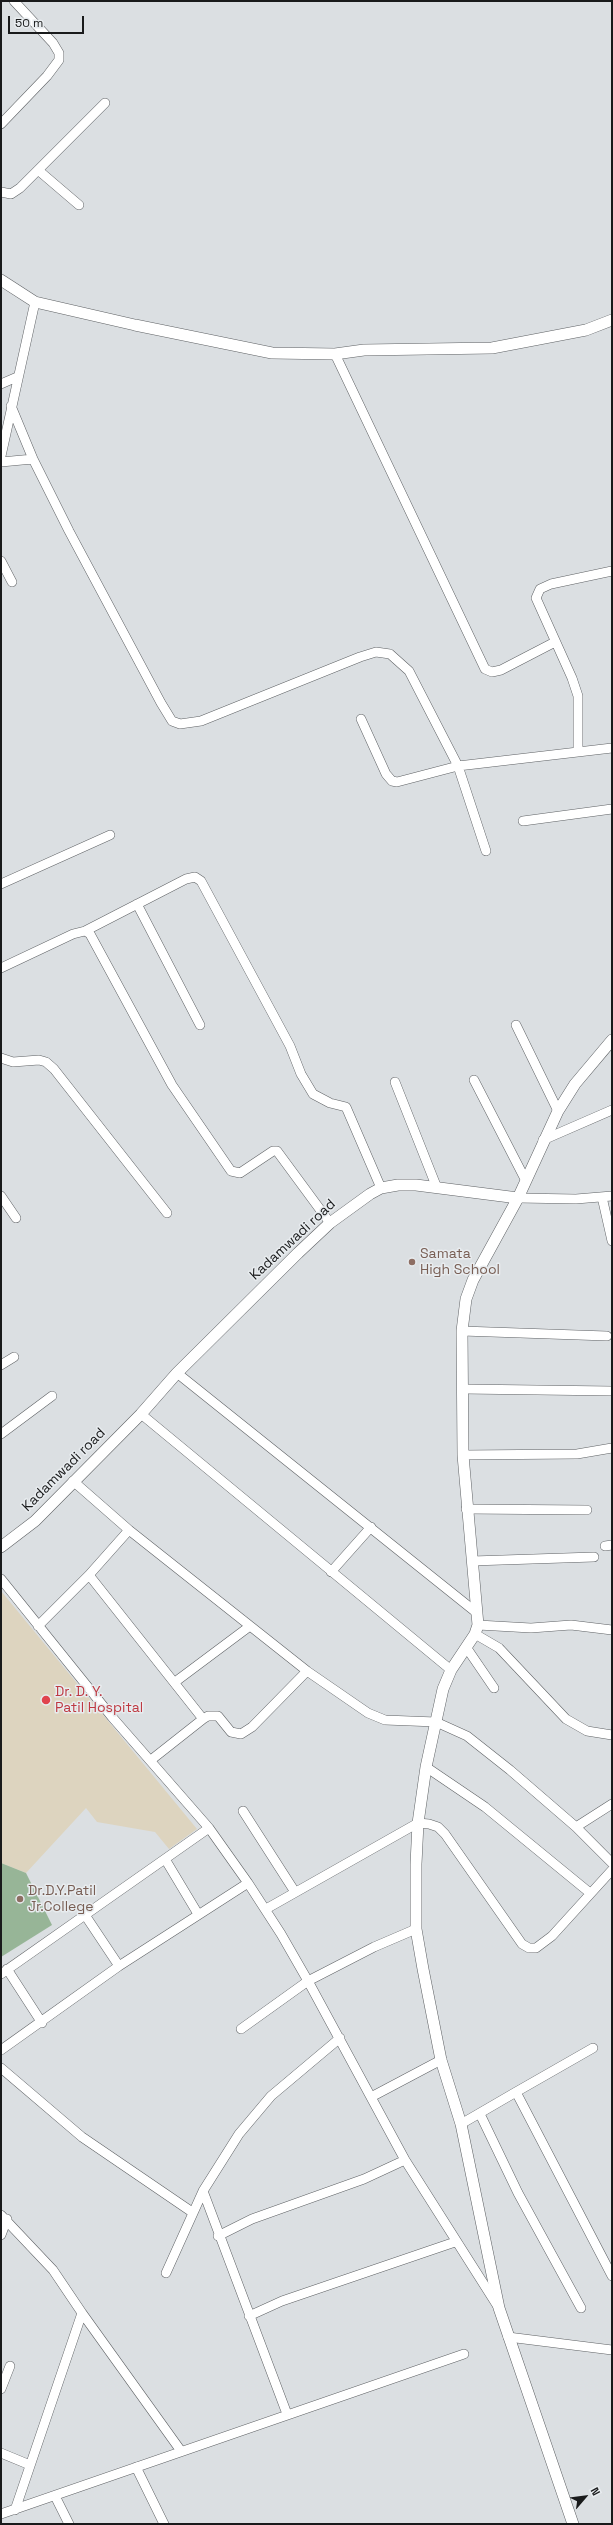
<!DOCTYPE html>
<style>
body{margin:0}
#map{position:relative;width:613px;height:2525px;overflow:hidden;background:#dbdfe2;font-family:"Space Grotesk",sans-serif}
canvas{display:block}
.frame{position:absolute;inset:0;border:2px solid #191a1b;pointer-events:none}
.north{position:absolute;left:565px;top:2477px;width:40px;height:40px;-webkit-text-stroke:3px #e8ecef;paint-order:stroke;rotate:62deg;font-size:11px;font-weight:700;line-height:16px;text-align:center;color:#191a1b}
.north::after{content:'';display:block;margin:auto;width:14px;height:18px;background:#191a1b;clip-path:polygon(50% 0,100% 100%,50% 72%,0 100%)}
.scale{position:absolute;left:8px;top:16px;width:76px;height:18px;box-sizing:border-box;border:2px solid #191a1b;border-top:0;padding-left:5px;font-size:12px;line-height:14px;white-space:nowrap;color:#191a1b;-webkit-text-stroke:3px #e8ecef;paint-order:stroke}
</style>
<div id="map">
<canvas width="613" height="2525"></canvas>
<div class="frame"></div>
<div class="north">N</div>
<div class="scale">50 m</div>
</div>
<script>
const ctx = document.querySelector('canvas').getContext('2d');
ctx.lineJoin = 'round';
function fill(path, color) {
  ctx.fillStyle = color;
  ctx.fill(path, 'evenodd');
}
function shape(rows) {
  const path = new Path2D();
  for (const r of rows) {
    path.moveTo(r[0], r[1]);
    for (let i = 2; i < r.length; i += 2) path.lineTo(r[i], r[i + 1]);
  }
  return path;
}
function trace(path, color, width, dash) {
  ctx.strokeStyle = color;
  ctx.lineWidth = width;
  ctx.lineCap = dash ? 'butt' : 'round';
  ctx.setLineDash(dash || []);
  ctx.stroke(path);
}
function drawText(font, color, halo, rows, align = 'center') {
  ctx.font = font + ' "Space Grotesk",sans-serif';
  ctx.lineWidth = 3;
  ctx.setLineDash([]);
  ctx.textBaseline = 'middle';
  ctx.strokeStyle = halo;
  ctx.fillStyle = color;
  for (const [text, x, y, turn = 0] of rows) {
    ctx.save();
    ctx.translate(x, y);
    ctx.rotate((+turn || 0) * Math.PI / 180);
    ctx.textAlign = isNaN(turn) ? turn : align;
    if (halo) ctx.strokeText(text, 0, 0);
    ctx.fillText(text, 0, 0);
    ctx.restore();
  }
}
const medical = shape([
 [1,1591,197,1829,169,1849,155,1832,97,1822,86,1808,26,1873,1,1863]
]);
const green = shape([
 [1,1863,26,1873,52,1925,1,1957]
]);
const minor = shape([
 [1,124,47,76,59,60,59,53,53,43,14,1],
 [38,170,79,205],
 [1,192,11,194,20,188,105,103],
 [335,354,485,669,492,672,501,670,555,642],
 [1,384,17,377],
 [11,406,33,459,69,531,161,703,172,721,180,724,201,721,360,657,376,652,390,654,409,671,458,766,486,851],
 [1,456,35,302],
 [1,462,33,459],
 [1,561,12,582],
 [361,719,386,774,392,781,397,782,458,766,612,748],
 [578,752,578,696,572,678,536,598,540,589,551,584,612,571],
 [523,821,612,809],
 [1,884,110,835],
 [137,904,200,1025],
 [85,931,186,879,195,877,201,881,290,1046,301,1074,313,1094,330,1103,346,1107,381,1188],
 [1,968,73,934,85,931,90,934,172,1085,231,1171,240,1173,273,1151,277,1151,330,1223],
 [516,1025,558,1111],
 [1,1058,13,1062,39,1060,46,1062,54,1069,167,1213],
 [474,1080,526,1181],
 [395,1082,437,1188],
 [543,1140,612,1110],
 [1,1196,16,1218],
 [602,1197,612,1241],
 [518,1198,576,1199,612,1196],
 [462,1331,607,1336],
 [1,1365,14,1357],
 [177,1373,477,1613],
 [463,1389,612,1391],
 [141,1414,451,1670],
 [1,1434,52,1396],
 [463,1455,577,1454,612,1448],
 [466,1509,587,1510],
 [129,1530,307,1671,368,1713,385,1720,436,1722,467,1736,510,1770,576,1827,612,1863],
 [605,1546,612,1545],
 [472,1561,594,1557],
 [331,1572,371,1527],
 [89,1575,203,1719,151,1760],
 [1,1579,112,1717,209,1828,248,1883,281,1934,308,1981,405,2160,497,2305],
 [478,1625,531,1628,571,1625,612,1630],
 [38,1626,89,1575,129,1530,73,1481],
 [475,1634,499,1648,566,1719,587,1731,612,1735],
 [466,1647,494,1688],
 [175,1682,250,1626],
 [203,1719,208,1716,218,1716,231,1732,241,1734,252,1727,307,1671],
 [426,1767,485,1807,590,1893],
 [243,1811,295,1892],
 [576,1827,612,1804],
 [165,1859,198,1914],
 [266,1909,418,1823,429,1824,438,1827,445,1834,522,1944,529,1948,536,1948,552,1936,612,1870],
 [85,1915,209,1828],
 [7,1969,42,2023],
 [1,1974,85,1915,119,1966],
 [241,2029,308,1981,374,1947,416,1929],
 [1,2050,119,1966,248,1883],
 [1,2068,82,2137,192,2212],
 [516,2092,593,2048],
 [373,2096,441,2060],
 [480,2114,518,2193,581,2308],
 [461,2124,516,2092,612,2276],
 [203,2191,287,2414],
 [1,2215,53,2270,82,2313,15,2510],
 [1,2235,7,2219],
 [218,2236,252,2219,364,2179,405,2160],
 [166,2273,203,2191,239,2134,271,2096,340,2038],
 [82,2313,181,2451],
 [249,2316,282,2301,455,2242],
 [508,2337,612,2350],
 [1,2389,10,2366],
 [1,2453,30,2465],
 [136,2467,164,2524],
 [55,2496,69,2524],
 [1,2514,464,2354]
]);
const tertiary = shape([
 [1,280,35,302,135,325,272,353,335,354,364,350,492,348,586,330,612,320],
 [1,1547,35,1521,141,1414,177,1373,298,1253,330,1223,370,1194,381,1188,398,1185,416,1185,518,1198],
 [573,2524,499,2308,461,2124,441,2060,423,1969,416,1929,416,1864,418,1823,426,1767,443,1689,451,1670,475,1634,478,1625,463,1455,462,1331,466,1299,473,1280,518,1198,558,1111,575,1084,612,1040]
]);
const markers = [
 [412,1262,4,"#8d6e63"],
 [46,1700,5,"#e0444e"],
 [20,1899,4,"#8d6e63"]
];
const streetNames = [
 ["Kadamwadi road",293,1240,-43],
 ["Kadamwadi road",64,1470,-45]
];
const educationNames = [
 ["Samata",420,1254],
 ["High School",420,1270],
 ["Dr.D.Y.Patil",28,1891],
 ["Jr.College",28,1907]
];
const healthNames = [
 ["Dr. D. Y.",55,1692],
 ["Patil Hospital",55,1708]
];
fill(medical, '#ddd4bf');
fill(green, '#97b597');
trace(minor, '#5e6164', 10);
trace(tertiary, '#5e6164', 12);
trace(minor, '#fff', 9);
trace(tertiary, '#fff', 11);
for (const [x, y, r, color] of markers) {
  const dot = new Path2D();
  dot.arc(x, y, r, 0, 2 * Math.PI);
  ctx.fillStyle = color;
  ctx.fill(dot);
  trace(dot, '#e8ecef', 1.5);
}
drawText('14px', '#191a1b', '#e8ecef', streetNames);
drawText('14px', '#785e54', '#e8ecef', educationNames, 'left');
drawText('14px', '#be3a42', '#e8ecef', healthNames, 'left');
</script>
